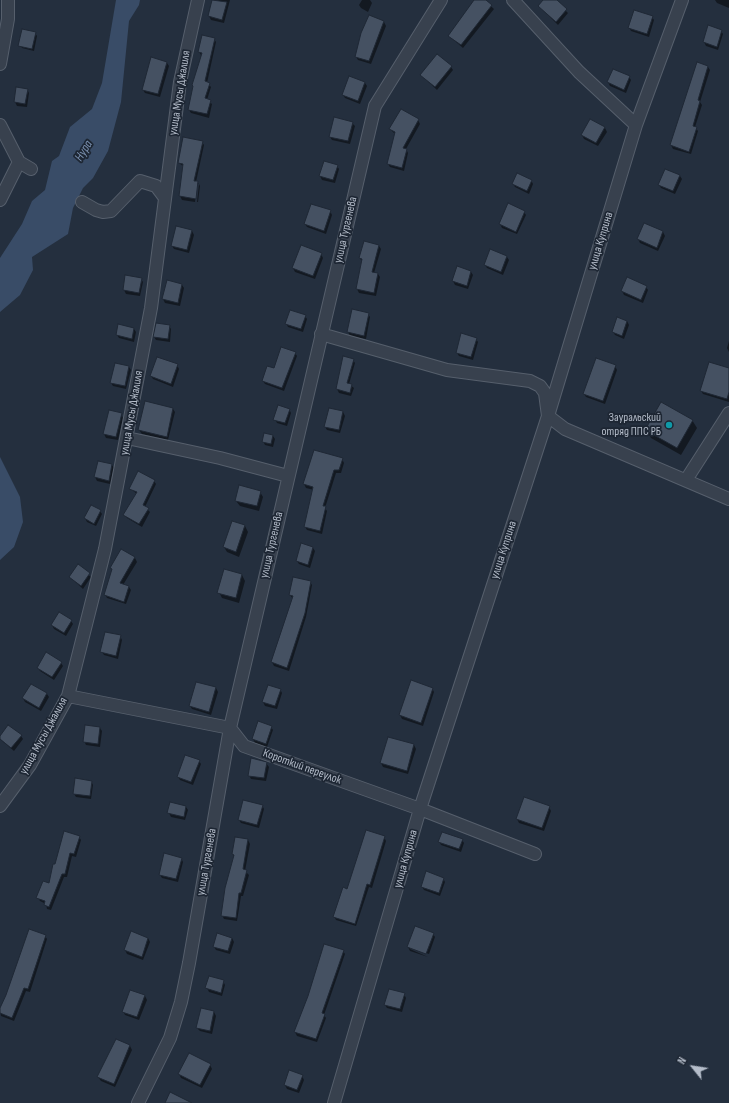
<!DOCTYPE html>
<meta charset="utf-8">
<style>
body{margin:0}
#map{position:relative;width:729px;height:1103px;overflow:hidden;background:#242f3e;font-family:"Sofia Sans Condensed",sans-serif}
canvas{display:block}
.north{position:absolute;left:673px;top:1047px;width:40px;height:40px;-webkit-text-stroke:3px #1d2633;paint-order:stroke;rotate:300deg;font-size:11px;font-weight:700;line-height:16px;text-align:center;color:#b4bcc9}
.north::after{content:'';display:block;margin:auto;width:14px;height:18px;background:#b4bcc9;clip-path:polygon(50% 0,100% 100%,50% 72%,0 100%)}
</style>
<div id="map">
<canvas width="729" height="1103"></canvas>
<div class="north">N</div>
</div>
<script>
const ctx = document.querySelector('canvas').getContext('2d');
ctx.lineJoin = 'round';
function fill(path, color) {
  ctx.fillStyle = color;
  ctx.fill(path, 'evenodd');
}
function shape(rows) {
  const path = new Path2D();
  for (const r of rows) {
    path.moveTo(r[0], r[1]);
    for (let i = 2; i < r.length; i += 2) path.lineTo(r[i], r[i + 1]);
  }
  return path;
}
function trace(path, color, width, dash) {
  ctx.strokeStyle = color;
  ctx.lineWidth = width;
  ctx.lineCap = dash ? 'butt' : 'round';
  ctx.setLineDash(dash || []);
  ctx.stroke(path);
}
function drawText(font, color, halo, rows, align = 'center') {
  ctx.font = font + ' "Sofia Sans Condensed",sans-serif';
  ctx.lineWidth = 3.5;
  ctx.setLineDash([]);
  ctx.textBaseline = 'middle';
  ctx.strokeStyle = halo;
  ctx.fillStyle = color;
  for (const [text, x, y, turn = 0] of rows) {
    ctx.save();
    ctx.translate(x, y);
    ctx.rotate((+turn || 0) * Math.PI / 180);
    ctx.textAlign = isNaN(turn) ? turn : align;
    if (halo) ctx.strokeText(text, 0, 0);
    ctx.fillText(text, 0, 0);
    ctx.restore();
  }
}
const water = shape([
 [116,0,140,0,139,5,129,21,121,102,108,151,93,178,83,188,73,208,68,234,32,257,33,270,20,295,0,312,0,258,22,224,32,201,45,190,52,161,59,156,70,127,92,109,102,83],
 [0,457,20,497,23,522,14,547,0,560]
]);
const shadow = shape([
 [213,0,230,0,224,23,211,20,209,16],
 [362,0,370,0,372,3,368,12,361,8,359,5],
 [476,0,484,0,494,9,463,48,449,36],
 [544,0,555,0,568,13,558,25,539,6],
 [715,0,729,0,729,8,717,3],
 [370,16,384,22,386,26,371,64,358,60,356,57],
 [652,17,654,20,649,37,631,31,629,27],
 [721,31,723,34,718,50,706,46,704,42],
 [35,33,37,36,34,51,22,48,20,44],
 [214,39,216,42,207,83,211,87,207,100,212,104,209,118,191,113,189,110,201,55,199,52],
 [167,63,169,66,160,97,145,93,143,90],
 [451,67,453,70,437,90,421,75],
 [708,67,710,70,700,102,702,105,695,127,698,131,691,154,673,149,671,145],
 [629,77,631,80,626,93,610,86,608,82],
 [365,83,367,86,360,104,345,98,343,95],
 [27,89,29,93,27,107,17,106,15,102],
 [401,110,418,120,420,124,406,149,408,153,404,171,390,167,388,164,395,134,390,129],
 [591,120,605,128,607,132,598,146,584,139,582,135],
 [352,123,355,126,350,144,332,140,330,137],
 [202,142,204,145,196,182,199,184,197,184,195,202,182,200,180,196,184,167,179,163],
 [337,166,339,169,335,183,322,180,320,176],
 [665,170,680,176,682,179,675,194,661,188,659,185],
 [531,180,533,184,529,194,515,187,513,184],
 [199,184,200,186,198,202,197,202],
 [330,211,332,215,326,234,307,227,305,224],
 [524,212,526,215,517,234,502,228,500,224],
 [177,227,192,231,194,235,189,253,174,249,172,246],
 [663,232,665,236,658,251,640,243,638,239],
 [364,242,379,246,381,249,374,273,378,274,380,277,376,296,359,293,357,289,362,262,360,258],
 [321,254,323,258,315,279,295,272,293,268],
 [507,257,509,260,503,275,487,268,485,265],
 [471,272,473,275,468,289,455,285,453,281],
 [126,276,141,279,143,282,140,296,126,294,124,290],
 [182,285,184,288,180,306,165,303,163,299],
 [646,287,648,290,643,303,624,295,622,291],
 [368,314,370,317,366,339,350,336,348,332],
 [305,316,307,319,303,332,288,327,286,323],
 [627,321,629,325,624,339,615,335,613,332],
 [169,326,171,329,170,342,156,340,154,337],
 [134,329,136,332,134,342,119,338,117,335],
 [476,339,478,342,473,360,459,356,457,353],
 [729,341,729,352,727,348],
 [295,353,297,356,284,391,265,384,263,381],
 [353,360,355,363,349,384,354,388,351,396,339,393,337,389,341,373],
 [177,365,179,369,173,387,153,379,151,376],
 [615,366,617,370,605,404,586,397,584,394],
 [129,367,131,370,126,389,113,386,111,383],
 [729,369,729,402,703,394,701,391],
 [173,409,175,412,168,440,142,434,139,430],
 [289,409,291,413,287,426,277,423,275,419],
 [343,412,345,416,340,433,327,430,325,427],
 [121,414,123,418,118,440,106,438,104,434],
 [692,420,697,428,681,455,651,438,646,430],
 [273,436,275,439,273,447,265,445,263,441],
 [342,459,344,463,341,473,336,473,325,508,327,511,322,534,307,530,305,527,314,490,306,488,304,484],
 [112,465,114,468,110,484,97,481,95,477],
 [154,481,156,484,145,507,150,512,142,527,127,518,125,515,137,494,131,489],
 [260,492,263,497,259,511,240,506,236,501],
 [100,511,102,514,96,526,87,522,85,518],
 [245,526,248,532,239,557,227,552,224,547],
 [313,548,315,551,310,568,299,564,297,561],
 [122,550,135,558,137,562,123,585,129,587,131,590,126,604,107,598,105,594,113,571,111,568],
 [78,566,91,577,83,589,70,577],
 [242,575,245,581,239,603,222,598,219,592],
 [310,582,312,585,306,617,289,671,274,666,272,662,293,599,290,595],
 [71,621,73,624,66,636,54,629,52,625],
 [120,636,122,640,118,659,104,655,102,652],
 [61,663,63,666,54,680,40,671,38,668],
 [197,683,216,688,218,692,211,715,192,709,190,706],
 [31,685,47,694,49,697,41,711,25,702,23,698],
 [432,688,434,692,423,726,402,719,400,715],
 [280,689,282,693,277,709,265,706,263,702],
 [259,722,271,727,273,730,267,747,255,743,253,739],
 [100,728,102,731,100,747,86,745,84,741],
 [21,736,23,739,14,751,0,739],
 [389,738,414,745,416,749,408,774,383,767,381,763],
 [199,761,201,764,193,785,180,780,178,777],
 [266,763,269,767,266,781,251,779,249,775],
 [91,781,93,785,91,799,76,797,74,794],
 [262,805,264,809,259,828,241,823,239,820],
 [186,807,188,810,185,820,171,817,169,813],
 [549,807,551,811,544,831,519,823,517,819],
 [79,837,81,840,76,857,72,856,67,877,64,877,51,910,47,909,46,904,40,901,38,898,50,884,56,865],
 [384,837,386,841,372,888,369,887,356,926,336,920,334,916],
 [248,840,250,844,245,871,249,875,243,896,241,896,237,921,224,919,222,915,234,857,233,854],
 [462,840,464,843,461,852,441,845,439,841],
 [181,858,183,862,178,882,162,878,160,875],
 [443,878,445,882,440,896,424,890,422,887],
 [433,934,435,937,429,954,410,947,410,949,428,957,410,951,408,947],
 [45,936,47,939,30,992,26,991,14,1021,1,1016,0,1011],
 [148,938,150,942,143,960,127,954,125,950],
 [232,938,234,942,230,954,216,950,214,947],
 [343,951,345,954,324,1015,326,1018,317,1042,297,1036,295,1032],
 [223,981,225,985,222,996,209,992,207,988],
 [404,994,406,998,402,1012,387,1008,385,1005],
 [145,996,147,1000,139,1020,125,1015,123,1011],
 [214,1012,216,1016,212,1034,200,1031,197,1028],
 [116,1040,130,1046,132,1050,115,1087,101,1081,98,1077],
 [210,1065,212,1069,202,1088,181,1078,179,1074],
 [302,1076,304,1080,299,1093,287,1089,285,1085]
]);
const building = shape([
 [212,0,227,2,222,20,208,16,212,0],
 [474,0,486,0,492,5,461,45,448,36,474,0],
 [543,0,557,0,567,9,556,22,538,6,543,0],
 [634,10,653,16,647,34,628,28,634,10],
 [369,15,384,21,369,61,355,57,361,33,369,15],
 [708,25,722,30,717,47,703,42,708,25],
 [22,29,36,32,32,49,18,46,22,29],
 [202,35,215,38,205,81,210,83,205,98,211,100,207,114,188,110,193,86,192,85,202,53,198,52,202,35],
 [437,54,452,66,435,87,420,75,437,54],
 [151,57,167,62,158,94,142,90,151,57],
 [697,62,708,66,698,100,700,101,693,126,697,127,689,152,670,145,697,62],
 [613,69,630,76,624,90,607,82,613,69],
 [349,76,365,82,358,101,342,95,349,76],
 [16,87,28,89,25,104,14,102,16,87],
 [401,109,419,119,403,148,407,149,402,168,387,164,395,132,389,129,401,109],
 [334,117,353,122,348,141,329,137,334,117],
 [590,119,605,127,596,143,581,135,590,119],
 [183,137,203,141,194,181,198,181,196,199,179,196,183,164,178,163,183,137],
 [324,161,338,165,333,180,319,176,324,161],
 [665,169,680,175,673,191,658,185,665,169],
 [517,173,532,180,527,191,512,184,517,173],
 [508,203,525,211,516,232,499,224,508,203],
 [311,204,331,210,324,231,304,224,311,204],
 [644,223,663,231,657,248,637,239,644,223],
 [176,226,192,230,187,250,171,246,176,226],
 [364,241,379,245,372,272,378,273,374,293,356,289,362,259,359,258,364,241],
 [301,245,322,253,313,276,292,268,301,245],
 [490,249,507,256,501,272,484,265,490,249],
 [457,266,471,271,467,286,452,281,457,266],
 [125,275,142,278,139,293,123,290,125,275],
 [627,277,647,286,641,300,621,291,627,277],
 [167,280,182,284,178,303,162,299,167,280],
 [352,309,369,313,364,336,347,332,352,309],
 [290,310,306,315,301,329,285,324,290,310],
 [617,317,627,321,622,336,612,332,617,317],
 [156,323,170,325,168,339,153,337,156,323],
 [118,324,134,328,132,339,116,335,118,324],
 [461,333,477,338,471,357,456,353,461,333],
 [281,347,296,352,282,388,262,381,267,366,274,368,281,347],
 [343,356,354,359,347,383,352,384,350,393,336,389,343,356],
 [157,357,178,364,171,384,150,376,157,357],
 [596,358,616,365,603,401,583,394,596,358],
 [709,362,729,368,729,392,727,399,700,391,709,362],
 [115,363,129,366,125,386,110,383,115,363],
 [145,401,173,408,167,437,138,430,145,401],
 [661,402,693,420,677,448,645,430,661,402],
 [278,405,290,409,285,423,273,420,278,405],
 [329,408,343,411,339,430,324,427,329,408],
 [109,410,122,413,116,437,103,434,109,410],
 [264,433,273,435,271,444,262,442,264,433],
 [314,450,343,458,339,470,334,470,323,506,326,506,320,531,304,527,313,487,303,484,314,450],
 [98,461,112,464,109,481,94,477,98,461],
 [138,471,155,480,143,505,149,508,139,524,123,515,137,492,129,489,138,471],
 [239,485,261,491,257,506,235,501,239,485],
 [91,505,101,510,94,524,84,518,91,505],
 [232,521,245,525,236,552,223,547,232,521],
 [301,543,313,547,308,565,296,561,301,543],
 [121,549,135,557,120,583,129,586,124,602,104,595,112,569,110,568,121,549],
 [78,564,90,573,81,586,69,577,78,564],
 [224,569,242,574,236,598,217,593,224,569],
 [293,577,311,581,305,613,287,668,271,662,293,596,289,595,293,577],
 [59,612,72,620,64,633,51,625,59,612],
 [105,632,121,635,116,656,100,652,105,632],
 [46,652,62,662,52,677,37,668,46,652],
 [411,680,433,688,421,723,399,715,411,680],
 [196,682,216,687,209,712,189,706,196,682],
 [31,684,47,693,39,708,22,698,31,684],
 [268,685,281,689,275,706,262,702,268,685],
 [258,721,272,726,266,744,252,739,258,721],
 [8,725,22,735,11,748,0,739,0,736,8,725],
 [85,725,100,727,98,744,83,742,85,725],
 [388,737,414,744,407,771,380,763,388,737],
 [185,755,200,760,191,782,177,777,185,755],
 [251,758,267,762,264,778,248,776,251,758],
 [75,778,92,781,90,796,73,794,75,778],
 [524,797,550,806,542,828,516,819,524,797],
 [243,800,263,805,257,825,238,820,243,800],
 [170,802,186,806,184,817,167,813,170,802],
 [366,830,385,836,370,885,367,884,355,924,333,917,343,887,347,889,366,830],
 [64,831,80,836,74,854,70,853,65,874,62,874,49,907,44,905,45,901,36,898,43,881,49,883,53,864,55,864,64,831],
 [442,832,463,839,459,849,438,842,442,832],
 [235,837,248,839,243,869,247,870,241,893,239,893,236,918,221,916,225,888,234,855,232,854,235,837],
 [164,853,182,858,176,879,159,875,164,853],
 [426,871,444,878,439,893,421,887,426,871],
 [415,926,434,933,426,954,407,947,415,926],
 [29,929,46,935,28,989,24,988,12,1018,0,1013,0,1008,6,995,29,929],
 [131,931,148,938,142,957,124,950,131,931],
 [217,933,232,938,228,951,213,947,217,933],
 [324,944,344,950,322,1013,325,1014,316,1039,294,1032,308,996,324,944],
 [209,976,224,980,221,993,205,988,209,976],
 [389,989,405,993,400,1009,384,1005,389,989],
 [130,990,145,995,137,1017,122,1012,130,990],
 [201,1008,214,1011,210,1031,196,1028,201,1008],
 [116,1039,130,1045,114,1084,97,1077,116,1039],
 [189,1053,211,1064,200,1085,178,1074,189,1053],
 [289,1070,303,1075,297,1090,284,1085,289,1070],
 [170,1092,192,1103,165,1103,170,1092]
]);
const minor = shape([
 [513,0,579,72,636,125],
 [0,64,8,19,8,0],
 [0,125,19,162,0,200],
 [19,162,31,169],
 [82,202,96,210,103,212,111,211,140,181,156,186,165,198],
 [321,334,447,370,530,381,540,386,545,393,548,416,565,429,729,499],
 [127,438,220,458,288,476],
 [686,480,729,413],
 [68,696,230,728,244,746,420,809,535,854],
 [0,806,30,765,68,696,105,549,151,308,180,82,198,0],
 [138,1103,170,1038,181,1002,189,963,230,728,375,106,441,0],
 [334,1103,420,809,548,416,636,125,682,0]
]);
const markers = [
 [669,425,4,"#0f9aa8"]
];
const streetNames = [
 ["улица Мусы Джалиля",180,93,-81],
 ["улица Тургенева",346,230,-77],
 ["улица Куприна",601,241,-73],
 ["улица Мусы Джалиля",132,413,-80],
 ["улица Тургенева",272,545,-77],
 ["улица Куприна",504,550,-72],
 ["улица Мусы Джалиля",44,736,-61],
 ["Короткий переулок",302,767,20],
 ["улица Куприна",406,859,-74],
 ["улица Тургенева",207,862,-80]
];
const poiNames = [
 ["Зауральский",661,418],
 ["отряд ППС РБ",661,432]
];
const waterNames = [
 ["Нура",84,151,-58]
];
fill(water, '#394c67');
fill(shadow, '#0007');
fill(building, '#455162');
trace(building, '#1f2835', 1);
trace(minor, '#565f6c', 14);
trace(minor, '#38414e', 12);
for (const [x, y, r, color] of markers) {
  const dot = new Path2D();
  dot.arc(x, y, r, 0, 2 * Math.PI);
  ctx.fillStyle = color;
  ctx.fill(dot);
  trace(dot, '#1d2633', 1.5);
}
drawText('12px', '#b4bcc9', '#1d2633', streetNames);
drawText('12px', '#b4bcc9', '#1d2633', poiNames, 'right');
drawText('italic 13px', '#7c92b1', '#1d2633', waterNames);
</script>
